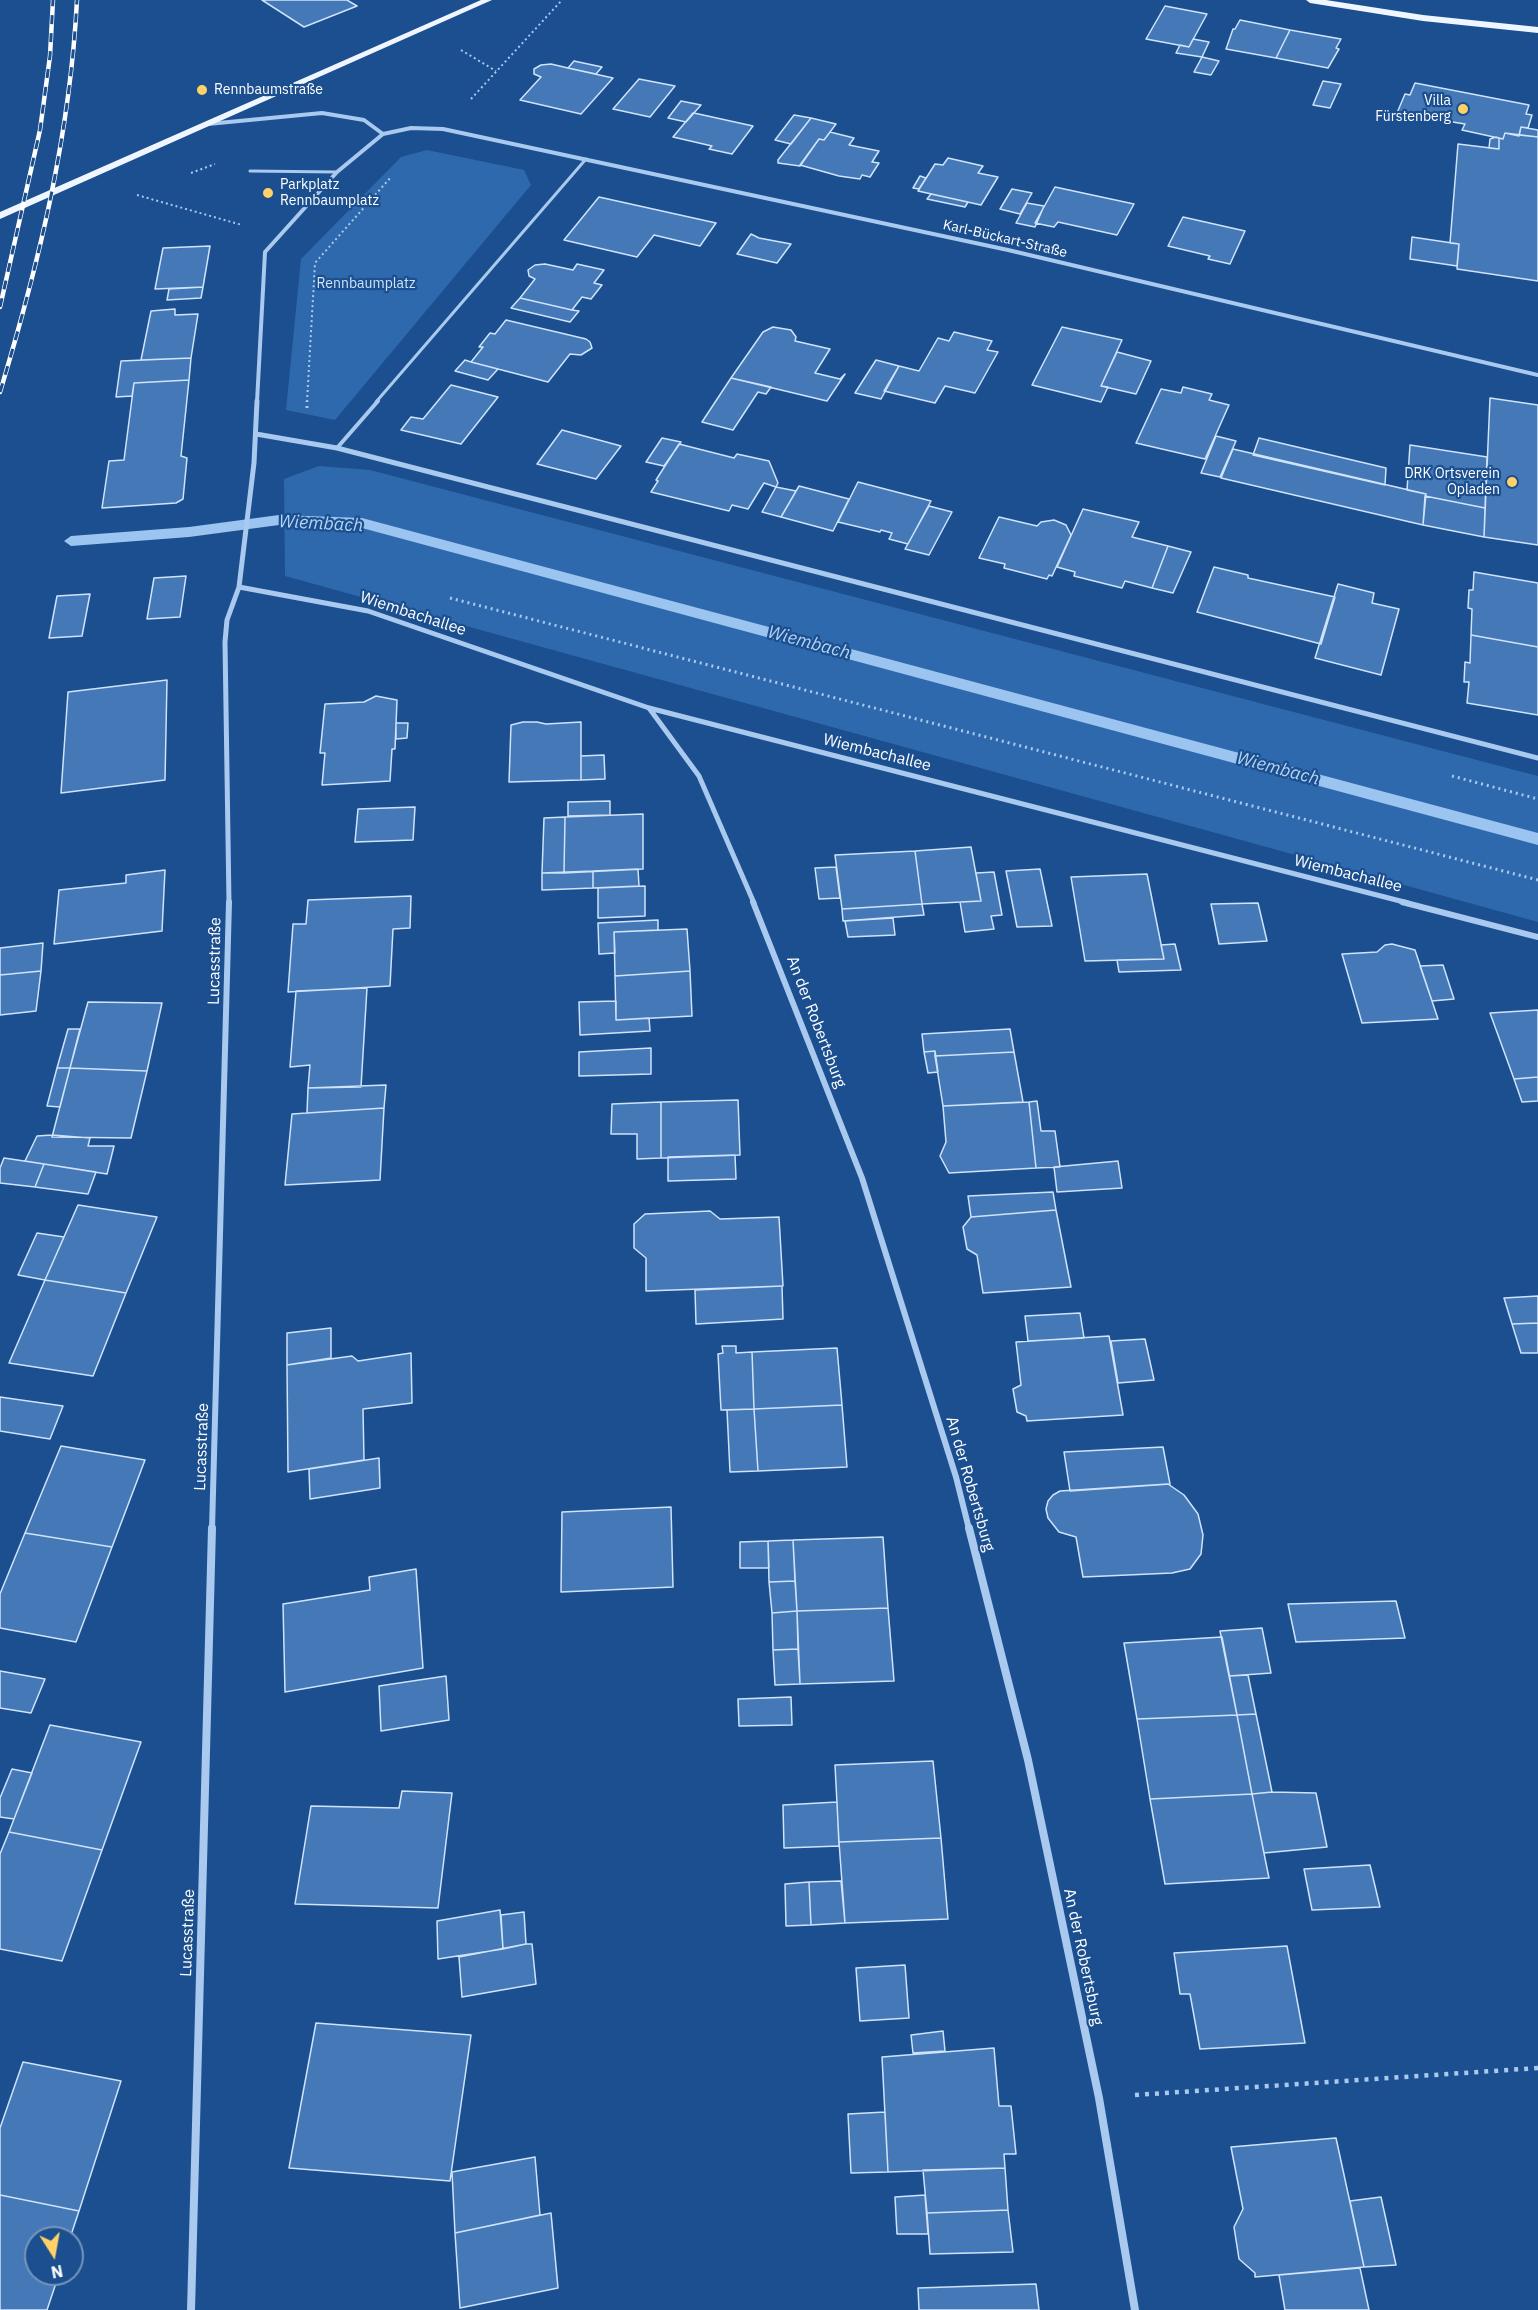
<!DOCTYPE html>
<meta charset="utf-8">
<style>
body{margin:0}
#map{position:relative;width:1538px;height:2310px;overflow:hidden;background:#1b4f8f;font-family:"IBM Plex Sans",sans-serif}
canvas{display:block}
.north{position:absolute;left:24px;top:2226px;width:60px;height:60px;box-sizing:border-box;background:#1b4f8f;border:2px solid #7695bc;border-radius:50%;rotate:169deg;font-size:16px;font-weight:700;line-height:24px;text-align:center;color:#fff}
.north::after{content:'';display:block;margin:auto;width:21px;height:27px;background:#ffd166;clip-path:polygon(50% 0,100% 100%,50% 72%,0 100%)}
</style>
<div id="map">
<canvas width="1538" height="2310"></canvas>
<div class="north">N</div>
</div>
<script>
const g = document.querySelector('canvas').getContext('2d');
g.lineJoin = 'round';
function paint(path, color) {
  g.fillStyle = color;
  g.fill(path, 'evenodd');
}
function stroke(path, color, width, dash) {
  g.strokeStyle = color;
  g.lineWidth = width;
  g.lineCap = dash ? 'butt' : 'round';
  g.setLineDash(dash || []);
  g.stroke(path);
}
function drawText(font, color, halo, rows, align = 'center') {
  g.font = font + ' "IBM Plex Sans",sans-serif';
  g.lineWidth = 4.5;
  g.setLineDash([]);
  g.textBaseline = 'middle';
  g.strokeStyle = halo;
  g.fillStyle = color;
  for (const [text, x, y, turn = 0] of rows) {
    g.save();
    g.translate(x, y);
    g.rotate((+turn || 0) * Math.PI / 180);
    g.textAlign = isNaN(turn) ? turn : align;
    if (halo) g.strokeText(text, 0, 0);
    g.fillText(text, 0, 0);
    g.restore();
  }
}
const green = new Path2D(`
 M427,150L524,170L531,185L335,420L286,410L301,259L401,157Z
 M319,466L370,470L1538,776V922L285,576L284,479Z`);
const stream = new Path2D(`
 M279,515L362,518L1538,833V845L362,528L279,525L189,537L71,546L64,541L71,536L189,527Z`);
const building = new Path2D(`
 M262,0H347L357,6L304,27Z
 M1165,6L1207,14L1189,47L1146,39Z
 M1240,20L1290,30L1276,58L1226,49L1233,29H1235Z
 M1290,30L1341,39L1336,48L1339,49L1328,68L1276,58Z
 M1193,39L1209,42L1202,57L1176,53L1180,45L1189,47Z
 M1202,57L1219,61L1211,75L1194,72Z
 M574,61L602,67L596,74L568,68Z
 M551,64L568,68L613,78L581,114L520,100L541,77L534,74V69L541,65Z
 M639,79L675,86L650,117L613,109Z
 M1323,81L1341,84L1330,108L1313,105Z
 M1415,83L1529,105L1526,114L1532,115L1528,128L1521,127L1519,136L1505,133L1503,139L1462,130L1465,124L1397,113L1405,94L1410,95Z
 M681,101L701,105L686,122L668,118Z
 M693,113H694L753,126L732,154L709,149L712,146L673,137Z
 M794,115L811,118L791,144L775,140Z
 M811,118L836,124L824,140L819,139L800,166L778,163V160Z
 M1521,127L1538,130V137L1519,135Z
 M830,132L854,138L849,145L879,151L872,162L879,163L870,177L862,175L860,179L839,176L800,165L819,139L824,140Z
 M1505,133L1538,137V281L1457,269L1459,244L1450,243L1458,144L1499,149V138L1503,139Z
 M1496,137L1499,138V149L1489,148L1490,139Z
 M948,158L983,166L978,173L998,177L981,205L918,191L935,164L943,165Z
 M920,176L926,178L919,189L913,188Z
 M1055,187L1134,204L1117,235L1058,222L1054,227L1035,223Z
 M1012,189L1032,193L1020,214L1000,209Z
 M931,194L968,202L965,207L927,199Z
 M599,197L716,223L700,246L654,235L637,257L564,240Z
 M1027,203L1044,206L1035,227L1016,223Z
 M1183,217L1245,231L1230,264L1208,259L1210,256L1168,246Z
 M751,234L759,238L791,244L777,263L737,254Z
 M1412,237L1459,244L1457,266L1410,259Z
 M210,246L203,287L155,289L163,248Z
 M545,264L573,270L577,264L604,270L594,283L602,285L591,299L582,297L572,310L520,298L535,279L529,276L528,270L535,265Z
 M203,287L201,298L167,300L169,289Z
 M520,298L572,310L579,311L570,322L511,308Z
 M175,309V315L198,314L191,358L141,360L151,311Z
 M506,320L586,339L590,342L592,348L581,355L570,354L548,382L471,362L483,347H479L490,333L495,334Z
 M773,327L791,330L796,337L795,341L830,349L815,373L840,379L845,374L827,401L731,378L763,332Z
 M1062,327L1122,340L1101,386L1108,387L1101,402L1032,385Z
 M954,332L992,341L987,350L998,352L975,393L945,386L935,403L884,391L899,366L919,371L938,338L949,341Z
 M1117,352L1151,361L1136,394L1101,386Z
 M191,358L189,380L134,383L132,396L116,397L121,361Z
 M465,360L471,362L498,369L488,380L455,371Z
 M876,360L899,366L881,399L855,393Z
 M731,378L771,387L766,394L758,392L733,430L702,422Z
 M189,380L181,456L187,458L183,499L176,503L102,508L109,461L124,460L134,383Z
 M451,385L498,397L461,444L401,430L411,417L423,419Z
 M1183,387L1212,394L1209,400L1229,405L1205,459L1136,443L1161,389L1181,393Z
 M1490,398L1538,405V545L1484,537Z
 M562,430L621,446L596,479L537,464Z
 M1216,436L1236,441L1220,477L1201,473Z
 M662,438L681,442L664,466L646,462Z
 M1259,438L1386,468L1385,485L1253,455Z
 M679,444L734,458L737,454L769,461L778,483L776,487L764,483L748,509L732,505L729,511L651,492L658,481L656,480Z
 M1410,445L1487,457L1485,508L1425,496L1426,494L1407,490Z
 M1233,449L1426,494L1423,525L1221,478Z
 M858,482L931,501L908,544L889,539L892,533L881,530L880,532L838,522Z
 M799,486L849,499L833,531L781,517Z
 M776,487L796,491L781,517L762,512Z
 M1425,496L1485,508L1484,537L1423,525Z
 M929,506L952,512L929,555L905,549Z
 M1083,509L1139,522L1132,537L1168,546L1152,588L1125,581L1122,588L1074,576L1075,572L1057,567Z
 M999,517L1037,526L1041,522L1054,520L1066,525L1071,535L1052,576L1049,575L1047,579L1004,568L1005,564L979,558Z
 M1168,546L1191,552L1173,593L1152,588Z
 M1214,567L1248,575V578L1335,597L1321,644L1197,612Z
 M1474,572L1538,583V647L1471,635L1472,609L1468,608L1469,590H1473Z
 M186,576L180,617L147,619L154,578Z
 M1338,584L1374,593L1372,603L1399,609L1381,675L1315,658Z
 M90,594L82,636L49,638L57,596Z
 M1471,635L1538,647V715L1467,703L1469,682H1464L1465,662L1470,663Z
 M167,680L165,780L61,793L68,692Z
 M376,696L397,700L395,749H392L390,781L322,785L325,753H320L325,704L364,702Z
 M523,722H537L546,724L581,722V780L509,782L511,725Z
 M396,723H408L407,738L396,739Z
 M604,755L605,779L581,780V756Z
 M610,801V815L568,816V802Z
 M415,807L413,840L355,842L358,809Z
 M643,814V869L564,873L565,817Z
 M565,817L564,873H542L544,818Z
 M971,847L981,901L922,904L915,851Z
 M915,851L922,904L842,909L835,855Z
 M836,867L840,898L819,899L815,868Z
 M638,869L639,886L593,888V871Z
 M1040,869L1052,926L1017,927L1006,871Z
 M165,870L162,931L54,944L59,890L126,883V875Z
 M593,871V888L542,890V873Z
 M994,872L1002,915L991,916L994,929L965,932L960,902L981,901L976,873Z
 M1147,874L1164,959L1085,961L1071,877Z
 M645,886V916L598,918V888Z
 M411,896L410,928L393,929L390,986L288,992L293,924H306L308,900Z
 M1258,903L1267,941L1219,944L1211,904Z
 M922,904L924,915L843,921L842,909Z
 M893,918L895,935L848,937L845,921Z
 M658,920V930L614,932L615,953L599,954L598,923Z
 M687,929L690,971L615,976L614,932Z
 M43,943L41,971L0,975V948Z
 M1175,944L1181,970L1119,972L1117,960L1164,959L1161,945Z
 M1392,944L1415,950L1438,1019L1362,1023L1342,954L1377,952L1385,945Z
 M1443,965L1454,999L1432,1001L1420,966Z
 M41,971L36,1011L0,1015V975Z
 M690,971L692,1016L616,1020L615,976Z
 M367,988L361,1087L308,1088L310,1065L290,1067L296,991Z
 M616,1001V1020L649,1018L650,1031L580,1035L579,1002Z
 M88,1002L162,1003L147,1071L70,1068Z
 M1538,1010V1077L1514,1079L1490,1013Z
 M68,1029H80L70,1068H57Z
 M1010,1029L1014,1052L935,1056V1051L924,1052L922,1034Z
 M651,1048V1074L579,1076V1052Z
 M935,1051L938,1072L928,1073L924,1052Z
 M1014,1052L1023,1102L943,1106L935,1056Z
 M57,1068H70L60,1107L47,1106Z
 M70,1068L147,1071L131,1138L52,1137Z
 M1538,1077V1101L1522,1102L1514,1079Z
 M386,1085L384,1108L307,1113L308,1088Z
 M738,1100L740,1155L661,1158V1102Z
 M1037,1101L1041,1131H1055L1060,1167L1036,1168L1029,1102Z
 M661,1102V1158L637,1159V1134H611L612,1104Z
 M1029,1102L1036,1168L949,1173L940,1156L946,1142L943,1106Z
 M384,1108L380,1180L285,1185L292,1114Z
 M52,1135L90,1138L88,1146H114L107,1174L25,1161L37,1136Z
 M735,1155L736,1179L668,1181V1157Z
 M4,1158L44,1164L35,1187L0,1183V1168Z
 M1118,1161L1122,1188L1057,1192L1054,1167Z
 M44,1164L96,1172L88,1194L35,1187Z
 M1053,1192L1056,1210L971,1217L968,1196Z
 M78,1205L157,1217L126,1293L45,1280Z
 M1056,1210L1071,1287L983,1293L977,1255L967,1249L963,1227L971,1217Z
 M710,1211L720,1219L779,1217L783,1286L646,1291V1258L634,1248V1224L645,1214Z
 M37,1233L64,1237L45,1280L18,1275Z
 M45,1280L126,1293L93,1376L9,1363Z
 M782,1286L783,1319L696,1324L695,1290Z
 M1538,1296V1323L1512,1324L1504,1298Z
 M1080,1313L1084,1338L1028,1341L1025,1316Z
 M1538,1323V1353H1521L1512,1324Z
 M331,1328V1358L287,1365V1333Z
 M1109,1336L1123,1415L1027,1421L1026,1416L1017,1412L1013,1389L1021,1385L1016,1342Z
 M1145,1339L1154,1380L1118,1383L1111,1341Z
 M722,1346H736V1353L752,1352L754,1409L721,1410L718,1354L723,1353Z
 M837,1348L842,1405L754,1409L752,1352Z
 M411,1353L412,1403L363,1409L364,1460L288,1472L287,1365L352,1356L358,1361Z
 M0,1397L63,1406L50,1439L0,1431Z
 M842,1405L847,1467L758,1471L754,1409Z
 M754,1409L758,1471L730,1472L727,1410Z
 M61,1446L145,1460L112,1547L25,1533Z
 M1163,1447L1170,1484L1070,1491L1064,1452Z
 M379,1458L380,1488L310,1499L309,1469Z
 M1168,1484L1184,1495L1198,1514L1203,1535L1201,1554L1190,1569L1172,1573L1083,1577L1076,1537L1059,1532L1048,1518L1046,1509L1048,1501L1053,1495L1060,1491Z
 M671,1507L673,1587L561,1592L562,1512Z
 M25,1533L112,1547L76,1642L0,1628V1594Z
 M883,1537L888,1608L797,1611L793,1540Z
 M793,1540L795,1581L769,1582L768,1541Z
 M768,1541L769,1568H740V1542Z
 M416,1569L423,1668L285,1692L283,1604L370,1590L369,1577Z
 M795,1581L797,1611L772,1613L769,1582Z
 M1396,1601L1405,1638L1296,1642L1288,1604Z
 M888,1608L894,1681L800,1684L797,1611Z
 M797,1611L798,1649L773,1650L772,1613Z
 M1262,1628L1271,1673L1229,1676L1220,1631Z
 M1222,1637L1237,1715L1137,1719L1124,1643Z
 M798,1649L800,1684L775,1685L773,1650Z
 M0,1671L45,1679L31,1713L0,1708Z
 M1248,1675L1256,1714L1237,1715L1229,1676Z
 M446,1676L449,1720L381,1731L379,1686Z
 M791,1697L792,1725L739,1726L738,1699Z
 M1256,1714L1272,1792L1252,1794L1237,1715Z
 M1237,1715L1252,1794L1150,1799L1137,1719Z
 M50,1725L141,1742L102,1850L9,1832Z
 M933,1761L941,1838L839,1842L835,1765Z
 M12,1769L32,1773L14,1819L0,1817V1798Z
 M402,1791L452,1793L438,1908L295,1904L311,1806L399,1808Z
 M1272,1792L1316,1793L1327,1847L1264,1853L1252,1794Z
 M1252,1794L1269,1878L1165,1884L1150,1799Z
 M837,1802L839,1846L784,1848L783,1805Z
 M9,1832L102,1850L62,1961L0,1949V1854Z
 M941,1838L948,1919L845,1923L839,1842Z
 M1370,1865L1380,1907L1312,1910L1304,1869Z
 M841,1881L845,1923L811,1925L809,1882Z
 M809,1882L811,1925L786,1926L785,1884Z
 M500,1910L503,1949L438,1959L437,1921Z
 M524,1912L526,1944L503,1949L501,1915Z
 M526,1944H532L536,1984L462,1997L459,1957Z
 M1287,1946L1305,2043L1200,2049L1190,1994H1180L1174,1953Z
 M905,1965L909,2018L860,2021L856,1968Z
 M316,2023L471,2035L450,2181L289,2168Z
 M943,2031L945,2051L913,2053L911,2035Z
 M994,2048L999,2106H1011L1016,2154H1004L1005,2168L888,2172L882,2057Z
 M23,2062L121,2081L79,2211L0,2195V2128Z
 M885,2112L888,2172L851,2173L848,2114Z
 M1336,2138L1364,2267L1255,2277V2273L1239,2259L1234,2227L1243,2209L1231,2147Z
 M535,2157L540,2215L455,2233L452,2172Z
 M1005,2168L1008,2210L927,2213L923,2170Z
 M0,2195L79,2211L70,2238H36V2274H59L47,2310H0Z
 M925,2195L928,2234H897L895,2197Z
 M1381,2197L1396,2265L1364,2267L1350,2201Z
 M1008,2210L1013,2252L930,2254L927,2213Z
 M551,2213L558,2288L460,2308L455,2233Z
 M1360,2268L1369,2310H1285L1279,2275Z
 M1036,2284L1039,2310H919L918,2288Z`);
const pathFar2 = new Path2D(`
 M461,50L496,71
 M471,99L562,0
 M191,173L215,164
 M137,195L242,225
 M307,402L315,263L391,177`);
const pathFar1 = new Path2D(`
 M307,408V401
 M450,598L1538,880
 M1452,776L1538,799`);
const path = new Path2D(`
 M1135,2095L1538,2068`);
const serviceFar1 = new Path2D(`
 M250,171L337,172
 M376,402L586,159`);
const service = new Path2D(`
 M337,448L378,401`);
const minorFar3 = new Path2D(`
 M208,124L322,113L364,120L383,134
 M257,402L265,252L337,172L383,134L411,128L443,129L1008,250L1538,375`);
const minorFar2 = new Path2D(`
 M256,434L337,448L1538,758
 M239,587L368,611L649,708L1408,903
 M649,708L699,776L754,903
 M229,903L225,642L227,620L239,587L254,463L257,401`);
const minorFar1 = new Path2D(`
 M753,902L862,1178L956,1477L969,1529
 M1402,902L1538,937
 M212,1529L229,902`);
const minor = new Path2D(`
 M969,1528L1028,1760L1099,2098L1135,2310
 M191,2310L212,1528`);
const primary = new Path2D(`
 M481,0H492L0,219V212Z
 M1306,0H1326L1423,15L1538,27V33L1423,21L1310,3Z`);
const rail = new Path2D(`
 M0,307L40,130L50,56L53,0
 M0,392C39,263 70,135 77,0`);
const markers = [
 [202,90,6,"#ffd166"],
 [1463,109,6,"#ffd166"],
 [268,193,6,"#ffd166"],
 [1512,482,6,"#ffd166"]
];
const farPoinames = [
 ["Rennbaumstraße",214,90],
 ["Villa",1451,101,"right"],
 ["Fürstenberg",1451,117,"right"],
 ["Parkplatz",280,185],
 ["Rennbaumplatz",280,201],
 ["DRK Ortsverein",1500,474,"right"],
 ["Opladen",1500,490,"right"]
];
const farStreetnames = [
 ["Karl-Bückart-Straße",1005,239,13]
];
const farParknames = [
 ["Rennbaumplatz",366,284]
];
const streetNames = [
 ["Wiembachallee",413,614,18],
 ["Wiembachallee",877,753,14],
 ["Wiembachallee",1348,874,14],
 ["Lucasstraße",215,961,-89],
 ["An der Robertsburg",816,1022,69],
 ["Lucasstraße",202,1447,-88],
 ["An der Robertsburg",970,1484,74],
 ["Lucasstraße",188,1933,-88],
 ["An der Robertsburg",1083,1957,78]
];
const waterNames = [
 ["Wiembach",321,524,3],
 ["Wiembach",809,643,15],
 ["Wiembach",1278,769,15]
];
paint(green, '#2e69ad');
paint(stream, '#9cc4f0');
paint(building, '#4478b7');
stroke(building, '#cfe3fa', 1.5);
stroke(pathFar2, '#a9c9ee', 2, [2, 3]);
stroke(pathFar1, '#a9c9ee', 3, [2, 4]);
stroke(path, '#a9c9ee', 4.5, [4, 6]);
stroke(serviceFar1, '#a9c9ee', 3);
stroke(service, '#a9c9ee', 4);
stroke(minorFar3, '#a9c9ee', 4);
stroke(minorFar2, '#a9c9ee', 5);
stroke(minorFar1, '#a9c9ee', 6);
stroke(minor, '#a9c9ee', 8);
paint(primary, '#f0f6ff');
stroke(rail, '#fff', 4.5);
stroke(rail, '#1b4f8f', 3, [9]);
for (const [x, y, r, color] of markers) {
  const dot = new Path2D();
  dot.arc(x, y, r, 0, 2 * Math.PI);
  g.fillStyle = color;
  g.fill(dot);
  stroke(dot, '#1b4f8f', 2);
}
drawText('14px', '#fff', '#1b4f8f', farPoinames, 'left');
drawText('14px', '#fff', '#1b4f8f', farStreetnames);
drawText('14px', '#cfe3fa', '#1b4f8f', farParknames);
drawText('16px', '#fff', '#1b4f8f', streetNames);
drawText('italic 18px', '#b5d3f5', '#1b4f8f', waterNames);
</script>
